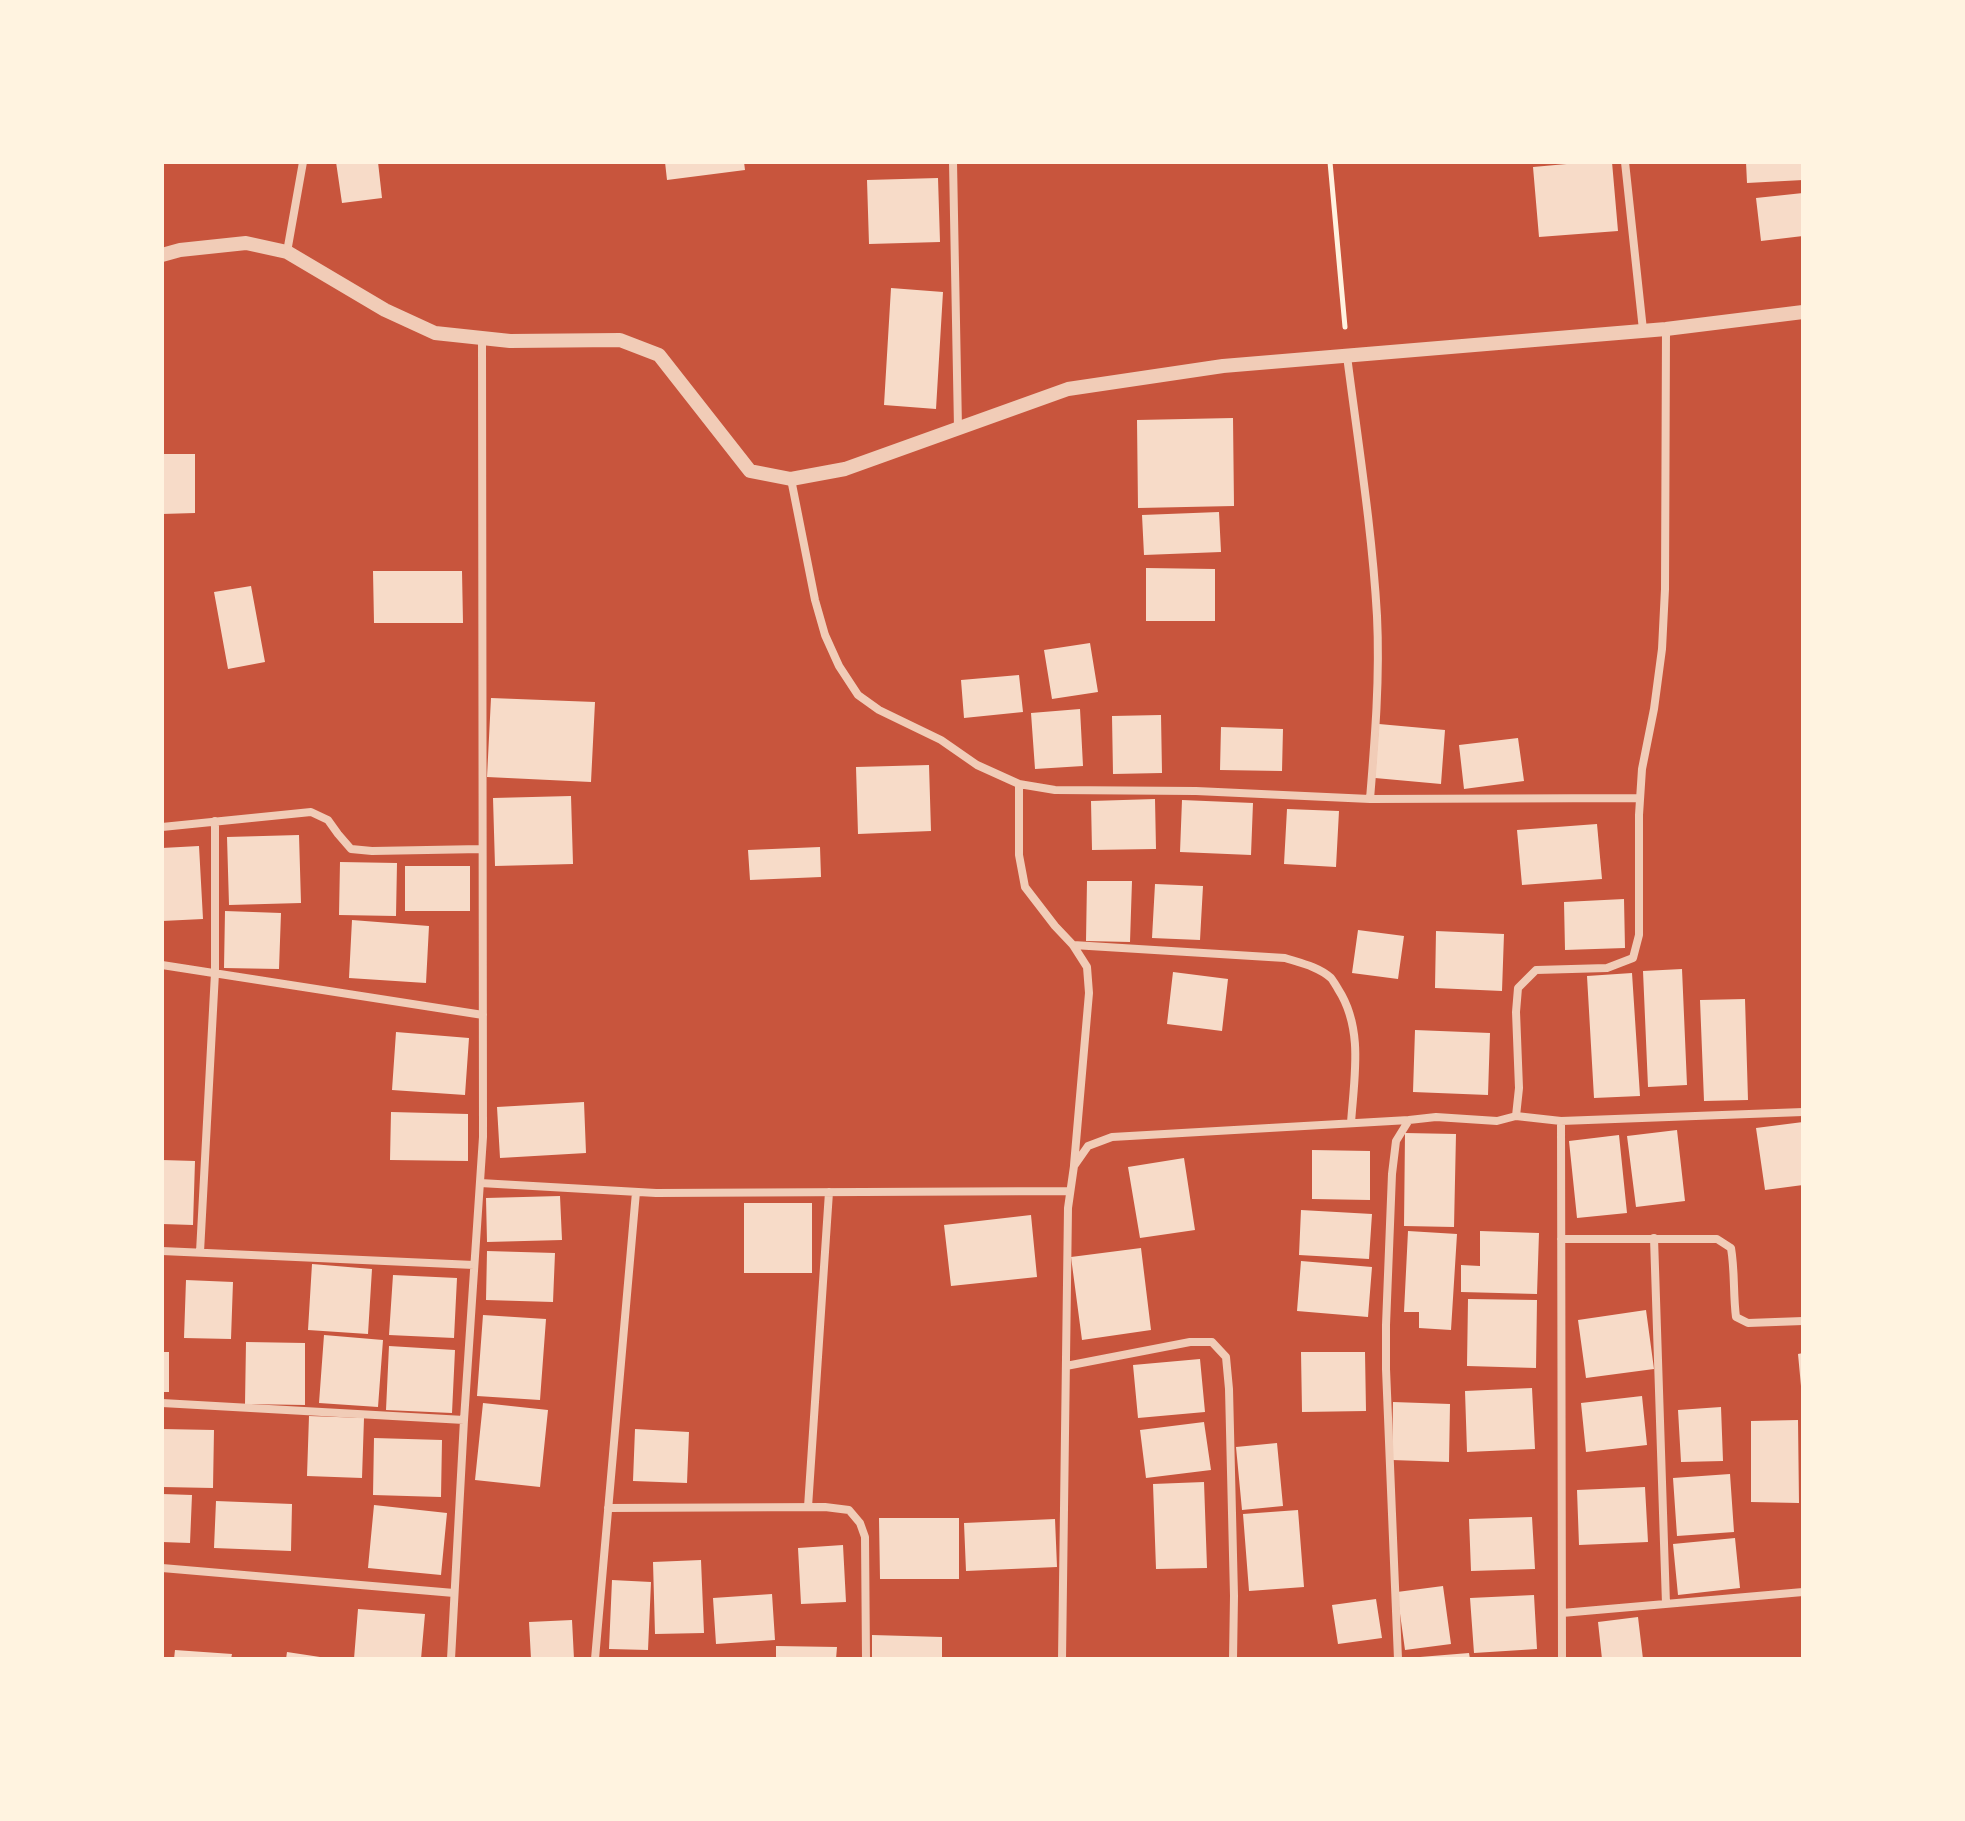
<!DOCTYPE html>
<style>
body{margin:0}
#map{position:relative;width:1965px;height:1821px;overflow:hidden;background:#c8553d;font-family:"Exo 2",sans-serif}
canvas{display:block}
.frame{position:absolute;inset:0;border:164px solid #fff3e0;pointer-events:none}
</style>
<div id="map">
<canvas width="1965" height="1821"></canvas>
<div class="frame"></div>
</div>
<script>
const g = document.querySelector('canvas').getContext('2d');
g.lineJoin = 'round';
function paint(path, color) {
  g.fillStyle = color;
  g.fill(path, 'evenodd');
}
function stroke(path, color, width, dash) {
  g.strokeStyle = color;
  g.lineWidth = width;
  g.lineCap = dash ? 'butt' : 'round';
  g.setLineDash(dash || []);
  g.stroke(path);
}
const building = new Path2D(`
 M336,162H378L382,198L342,203Z
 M665,162H744L745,170L667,180Z
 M1589,162H1612L1618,231L1539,237L1533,167Z
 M1746,162H1803V180L1747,183Z
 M938,178L940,242L869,244L867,180Z
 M1803,193V236L1761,241L1756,198Z
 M891,288L943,292L936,409L884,405Z
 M1233,418L1234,506L1138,508L1137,420Z
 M162,454H195V513L162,514Z
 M1219,512L1221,552L1144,555L1142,515Z
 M1146,568L1215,569V621H1146Z
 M373,571H462L463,623H374Z
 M251,586L265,662L228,669L214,592Z
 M1090,643L1098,692L1052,699L1044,650Z
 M1019,675L1023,712L964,718L961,680Z
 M491,698L595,702L591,782L487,777Z
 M1080,709L1083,766L1035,769L1031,713Z
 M1161,715L1162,773L1113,774L1112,716Z
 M1379,724L1445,730L1441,784L1375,778Z
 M1221,727L1283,729L1282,771L1220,770Z
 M1518,738L1524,781L1464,789L1459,745Z
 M929,765L931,831L858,834L856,767Z
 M571,796L573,864L495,866L493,798Z
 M1155,799L1156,849L1092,850L1091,801Z
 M1182,800L1253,803L1251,855L1180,852Z
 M1287,809L1339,811L1336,867L1284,864Z
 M1597,824L1602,879L1522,885L1517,830Z
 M299,835L301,903L229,905L227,837Z
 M199,846L203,919L162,921V848Z
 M820,847L821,877L750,880L748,850Z
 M340,862L397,863L396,916L339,915Z
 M405,866H470V911H405Z
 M1087,881H1132L1130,942L1086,941Z
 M1155,884L1203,886L1200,940L1152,938Z
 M1624,899L1625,948L1565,950L1564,902Z
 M225,911L281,913L279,969L224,968Z
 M352,920L429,926L426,983L349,978Z
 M1358,930L1404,936L1398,979L1352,973Z
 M1436,931L1504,934L1502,991L1435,988Z
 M1682,969L1687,1085L1648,1087L1643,971Z
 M1173,972L1228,979L1222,1031L1167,1024Z
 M1632,973L1640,1096L1594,1098L1587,976Z
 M1745,999L1748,1100L1704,1101L1700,1000Z
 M1415,1030L1490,1033L1488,1095L1413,1092Z
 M396,1032L469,1038L465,1095L392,1090Z
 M584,1102L586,1153L500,1158L497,1107Z
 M391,1112L468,1114V1161L390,1160Z
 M1803,1122V1185L1765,1190L1756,1128Z
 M1677,1130L1685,1201L1636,1207L1627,1136Z
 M1405,1133L1456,1134L1454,1227L1404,1226Z
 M1619,1135L1627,1213L1577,1218L1569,1141Z
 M1312,1150L1370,1151V1200L1312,1199Z
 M1184,1158L1195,1230L1140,1238L1128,1167Z
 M162,1160L195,1161L193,1225L162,1224Z
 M560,1196L562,1240L487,1242L486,1198Z
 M744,1203H812V1273H744Z
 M1301,1210L1372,1214L1369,1259L1299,1255Z
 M1031,1215L1037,1277L951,1286L944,1225Z
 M1408,1231L1457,1234L1451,1330L1419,1328V1312H1404Z
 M1480,1231L1539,1233L1537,1294L1461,1292V1265L1480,1266Z
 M1141,1248L1151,1330L1082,1340L1071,1257Z
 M487,1251L555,1253L553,1302L486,1300Z
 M1301,1261L1372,1267L1368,1317L1297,1311Z
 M312,1264L372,1269L368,1334L308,1330Z
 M393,1275L457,1278L454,1338L389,1335Z
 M186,1280L233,1282L231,1339L184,1338Z
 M1468,1299L1537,1300L1536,1368L1467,1366Z
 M1646,1310L1654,1369L1586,1378L1578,1320Z
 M483,1315L546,1319L540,1400L477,1396Z
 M324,1335L383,1340L378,1407L319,1403Z
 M246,1342L305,1343V1405L245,1404Z
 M389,1346L455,1350L452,1413L386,1410Z
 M162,1352H169V1392H162Z
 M1301,1352H1365L1366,1411L1302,1412Z
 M1803,1353V1386H1801L1798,1354Z
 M1200,1359L1205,1412L1138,1418L1133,1365Z
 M1532,1388L1535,1449L1467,1452L1465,1391Z
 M1642,1396L1647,1445L1586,1452L1581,1403Z
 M1393,1402L1450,1404L1449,1462L1392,1460Z
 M483,1403L548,1410L540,1487L475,1480Z
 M1721,1407L1723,1461L1681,1462L1678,1410Z
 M309,1416L364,1418L362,1478L307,1476Z
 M1798,1420L1799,1503L1751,1502V1421Z
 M1204,1422L1211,1470L1146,1478L1140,1430Z
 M162,1429L214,1430L213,1488L162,1487Z
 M635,1429L689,1432L687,1483L633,1481Z
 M374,1438L442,1440L441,1497L373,1495Z
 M1277,1443L1283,1506L1242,1510L1236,1447Z
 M1730,1474L1734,1532L1677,1536L1673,1478Z
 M1204,1482L1207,1568L1156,1569L1153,1484Z
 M1645,1487L1648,1542L1579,1545L1577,1490Z
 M162,1494L192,1495L190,1543L162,1542Z
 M216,1501L292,1504L291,1551L214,1548Z
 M374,1505L447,1513L441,1575L368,1568Z
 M1298,1510L1304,1587L1249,1591L1243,1514Z
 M1532,1517L1535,1569L1471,1571L1469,1519Z
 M879,1518H959V1579H880Z
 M1055,1519L1057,1567L966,1571L964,1523Z
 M1735,1538L1740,1588L1678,1595L1673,1544Z
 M843,1545L846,1602L801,1604L798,1548Z
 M701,1560L704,1633L655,1634L653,1562Z
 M612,1580L651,1582L648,1650L609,1649Z
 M1443,1586L1451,1644L1405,1650L1397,1592Z
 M772,1594L775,1640L716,1644L713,1598Z
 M1534,1595L1537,1649L1474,1653L1470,1598Z
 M1376,1599L1382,1638L1338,1644L1332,1605Z
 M358,1609L425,1614L421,1659H354Z
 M1638,1617L1643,1659H1602L1598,1622Z
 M572,1620L574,1659H531L529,1622Z
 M872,1635L942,1637V1659H872Z
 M776,1646L837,1647L836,1659H776Z
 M175,1650L232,1654L231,1659H174Z
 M287,1652L320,1657V1659H286Z
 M1469,1653L1470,1659H1420V1657Z`);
const path = new Path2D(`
 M1330,162L1345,327`);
const minor = new Path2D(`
 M953,162L958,428
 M1625,162L1643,330
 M287,252L303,162
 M1347,356C1358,442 1372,529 1377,616C1380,677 1375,738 1370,799
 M791,479L815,600L825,635L839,666L858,695L879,710L941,740L977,765L1019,784L1055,790L1196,791L1370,799L1640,798
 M1019,784V855L1025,887L1055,926L1073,945L1087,967L1089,993L1074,1165
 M162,827L311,812L328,820L338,834L351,849L372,851L482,849
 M1073,945L1285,958C1301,963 1319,967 1331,978C1332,979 1337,987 1338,989C1364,1029 1354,1078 1351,1123
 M162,965L483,1015
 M1516,1116L1561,1121L1803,1112
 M1561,1121L1562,1659
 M480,1183L656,1193L1070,1191
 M1654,1238L1666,1604
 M1561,1239H1717L1731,1248C1735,1271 1733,1294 1736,1317L1748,1323L1803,1321
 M162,1251L474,1265
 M200,1252L215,973V821
 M1066,1366L1190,1342H1212L1226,1357L1229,1389L1234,1596L1233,1659
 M162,1403L464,1420
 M808,1507L829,1192
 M608,1508L825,1507L849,1510L860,1523L865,1537L866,1659
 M162,1568L454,1593
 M1562,1613L1803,1592
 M451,1659L464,1420L483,1137L482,340
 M595,1659L636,1192
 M1062,1659L1068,1208L1074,1166L1088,1146L1112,1137L1409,1120
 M1398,1659L1386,1369V1325L1392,1174L1396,1141L1409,1120L1436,1117L1497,1121L1516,1116L1519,1088L1516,1012L1518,988L1536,970L1607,968L1633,958L1639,935V815L1642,769L1654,709L1662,649L1665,589L1666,329`);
const tertiary = new Path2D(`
 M162,255L180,250L246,243L287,252L385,310L435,333L510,341L620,340L659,355L750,471L791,479L845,469L1068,389L1223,366L1666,329L1803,312`);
paint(building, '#f7dbc8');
stroke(path, '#fff3e0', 5);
stroke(minor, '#f1ccb7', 8);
stroke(tertiary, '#f1ccb7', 14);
</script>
